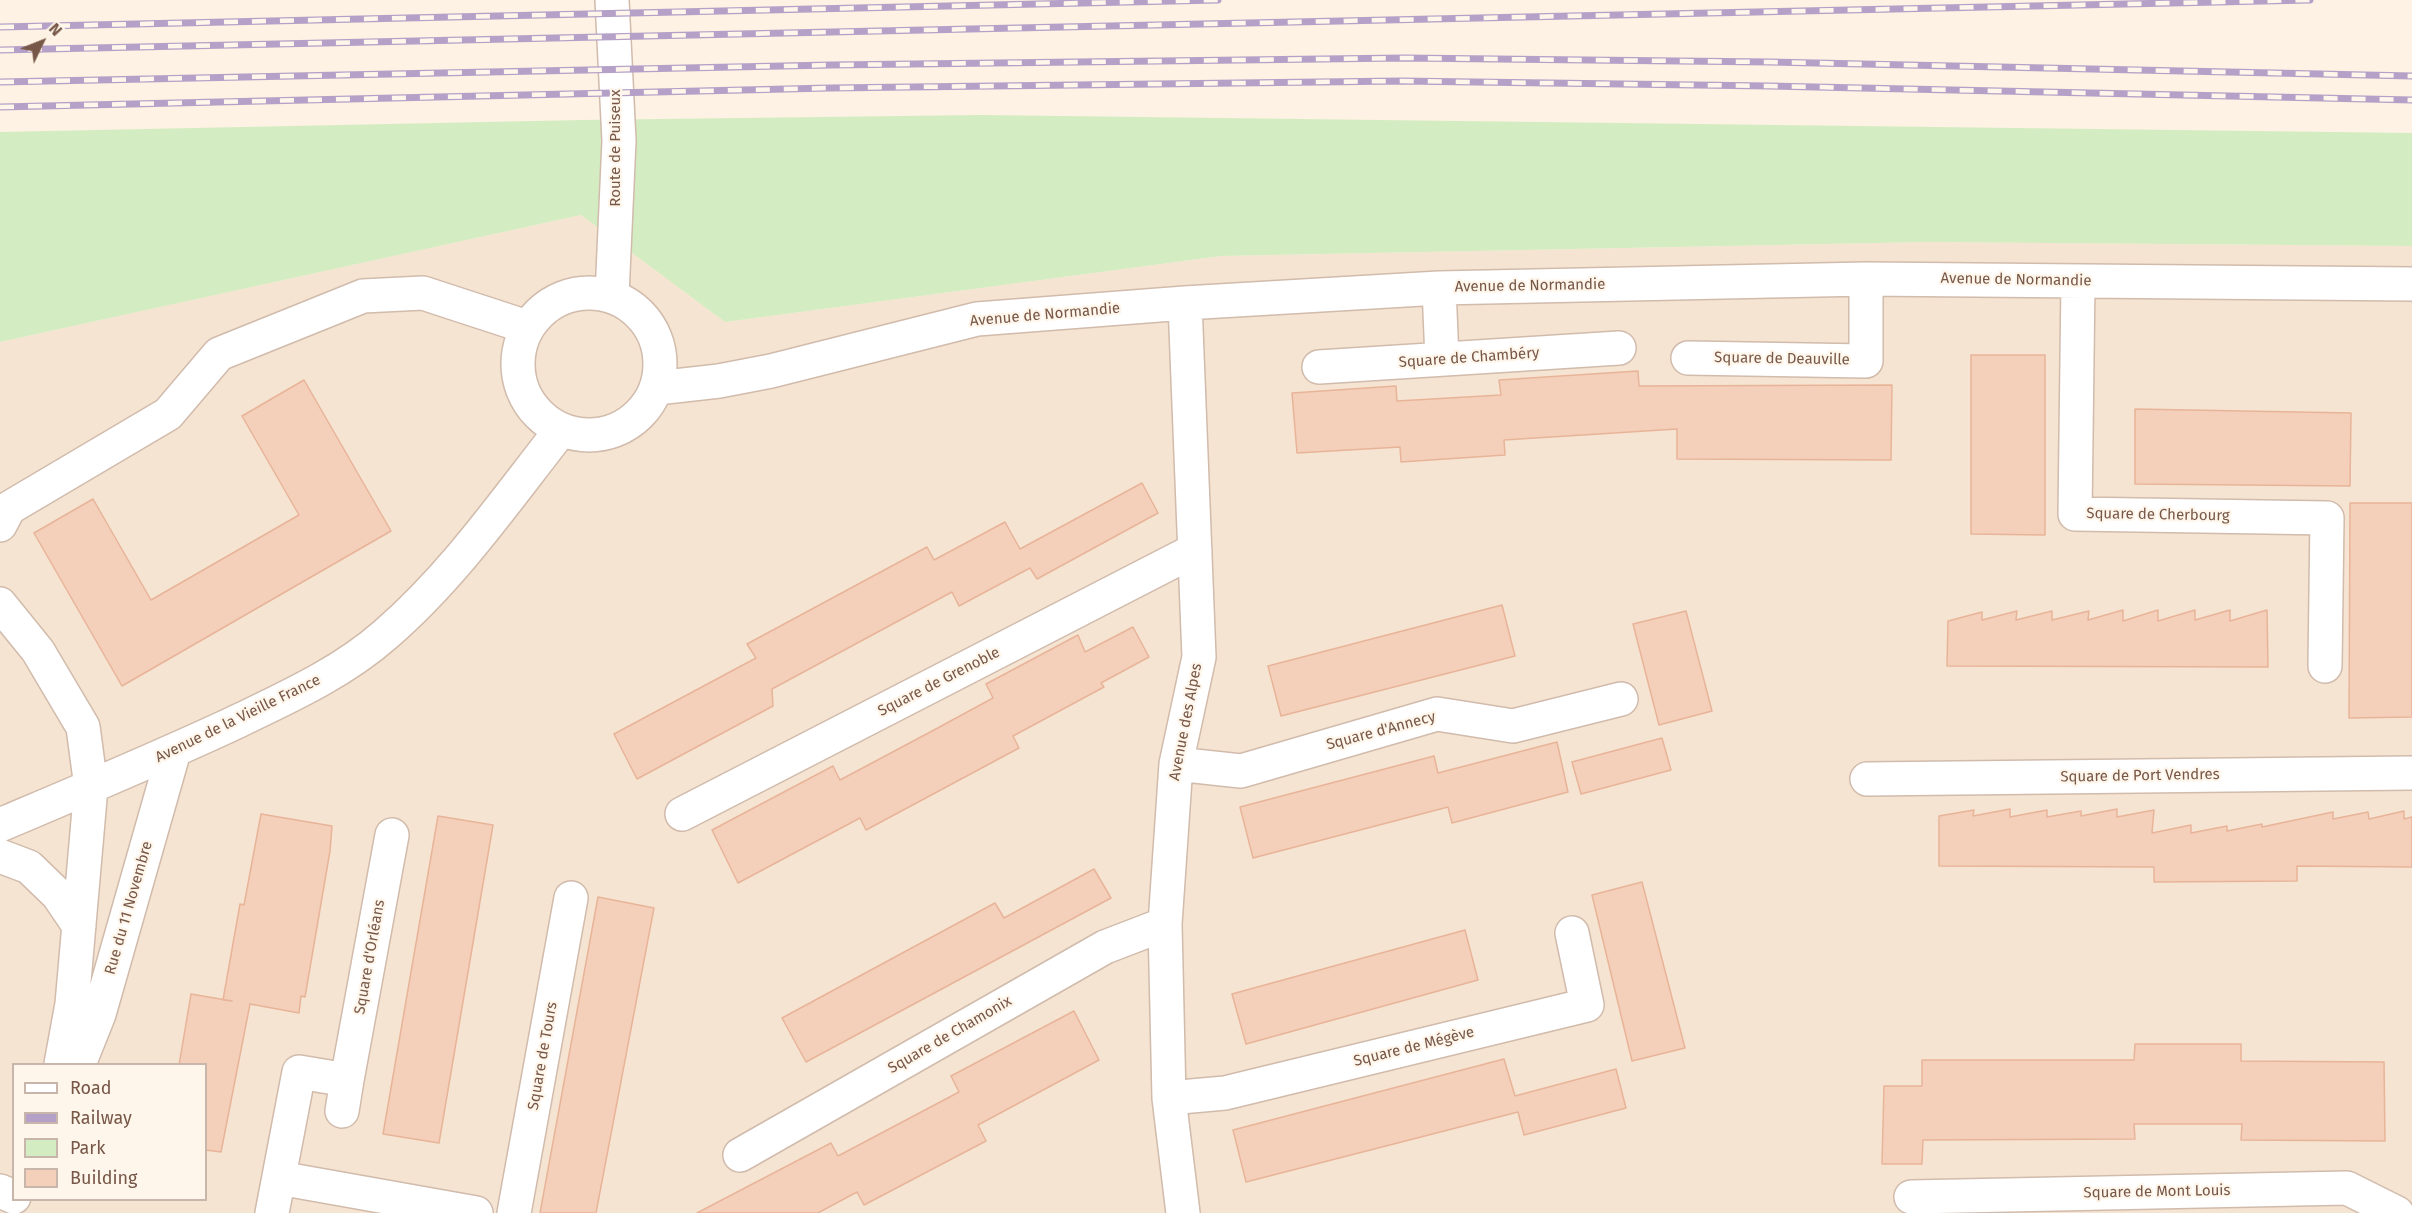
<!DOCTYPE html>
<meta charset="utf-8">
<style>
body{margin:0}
#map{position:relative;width:2412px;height:1213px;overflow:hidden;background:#fdf2e3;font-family:"Fira Sans",sans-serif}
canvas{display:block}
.legend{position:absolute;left:12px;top:1063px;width:195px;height:138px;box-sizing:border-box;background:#fff6eb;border:2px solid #c9b6aa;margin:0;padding:8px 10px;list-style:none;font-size:18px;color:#775748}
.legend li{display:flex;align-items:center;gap:12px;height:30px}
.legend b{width:30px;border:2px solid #c9b6aa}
.north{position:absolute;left:12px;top:12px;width:60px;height:60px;-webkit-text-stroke:4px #fff6eb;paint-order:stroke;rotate:47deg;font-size:16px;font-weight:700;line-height:24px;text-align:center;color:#775748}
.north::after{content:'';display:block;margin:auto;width:21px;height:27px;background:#775748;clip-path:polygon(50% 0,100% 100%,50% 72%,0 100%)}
</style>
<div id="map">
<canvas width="2412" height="1213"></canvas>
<ul class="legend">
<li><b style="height:8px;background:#fff"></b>Road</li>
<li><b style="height:8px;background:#b5a1c8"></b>Railway</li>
<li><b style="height:16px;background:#d4ecc1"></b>Park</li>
<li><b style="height:16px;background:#f4cfba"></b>Building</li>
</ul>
<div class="north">N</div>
</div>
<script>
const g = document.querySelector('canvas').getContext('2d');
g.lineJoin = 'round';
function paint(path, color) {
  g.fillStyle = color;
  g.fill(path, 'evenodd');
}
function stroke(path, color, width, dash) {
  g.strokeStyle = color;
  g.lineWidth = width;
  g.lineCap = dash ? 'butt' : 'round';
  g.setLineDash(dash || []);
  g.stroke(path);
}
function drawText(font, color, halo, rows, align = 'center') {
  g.font = font + ' "Fira Sans",sans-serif';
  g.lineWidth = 4.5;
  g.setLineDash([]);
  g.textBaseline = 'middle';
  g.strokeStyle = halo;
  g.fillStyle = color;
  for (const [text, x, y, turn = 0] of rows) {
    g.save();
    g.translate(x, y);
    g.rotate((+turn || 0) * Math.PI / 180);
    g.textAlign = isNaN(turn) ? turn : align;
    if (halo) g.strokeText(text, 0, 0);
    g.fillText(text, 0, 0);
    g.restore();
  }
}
const residential = new Path2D(`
 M581,215L725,322L1221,256L1927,242L2412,246V1213H0V342ZM14,1064H206V1200H14Z`);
const green = new Path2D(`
 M982,115L2412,133V246L1927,242L1221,256L725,322L581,215L0,342V132L583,120Z`);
const building = new Path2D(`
 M1971,355H2045V535L1971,534Z
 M1638,371L1639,386L1892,385L1891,460L1677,459V429L1504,440L1505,455L1401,462L1400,447L1297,453L1292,393L1396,386L1397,401L1501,395L1499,380Z
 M304,380L391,531L122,686L34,533L93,499L151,600L299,515L242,416Z
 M2135,409L2351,413L2350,486L2135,484Z
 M1142,483L1158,513L1037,579L1030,568L959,606L952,592L772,689L773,706L637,779L614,734L756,658L747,644L927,547L934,560L1005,522L1020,549Z
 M2350,503H2412V717L2349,718Z
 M1502,605L1515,656L1281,716L1268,666Z
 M2123,610V621L2158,610V621L2195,610V620L2230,610V621L2267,610L2268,667L1947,666L1948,621L1982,612V620L2017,611L2016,620L2052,611V620L2089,611L2088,620Z
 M1686,611L1712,711L1659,725L1633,624Z
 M1133,627L1149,657L1101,683L1104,687L1013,736L1019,748L866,830L860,818L738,883L712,830L833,766L840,780L934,730L993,698L986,684L1078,635L1085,652Z
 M1662,738L1671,770L1581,794L1572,762Z
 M1557,742L1568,792L1452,823L1448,807L1253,858L1240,807L1434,756L1438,773Z
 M2010,809V817L2047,810V817L2081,811V816L2117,809V817L2154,810L2152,833L2191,825V833L2227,826V831L2262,824V827L2333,812V819L2368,812L2369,819L2404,811V819L2412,817V867L2297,866V881L2154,882V867L1939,866V816L1974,810L1973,816Z
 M261,814L332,826L330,851L305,997L301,996L299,1013L250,1004L221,1152L206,1150V1065H179L191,994L232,1001L223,1000L240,904L244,905Z
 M438,816L493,825L439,1143L383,1134Z
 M1094,869L1111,898L806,1062L782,1018L995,903L1004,918Z
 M1642,882L1685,1048L1632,1061L1592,895Z
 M598,897L654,908L596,1213H540Z
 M1465,930L1478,980L1246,1044L1232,994Z
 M1074,1011L1099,1060L978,1125L986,1141L864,1205L857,1192L818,1213H697L831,1143L838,1156L959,1092L951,1076Z
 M2135,1044H2241V1061L2384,1062L2385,1141L2241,1140L2242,1124H2134L2135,1139L1923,1140L1922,1164H1882L1884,1086H1922V1060H2134Z
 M1504,1059L1515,1096L1616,1069L1626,1108L1524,1135L1518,1112L1246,1182L1233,1130Z`);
const minor = new Path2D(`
 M2078,281L2075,514L2327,518L2325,666
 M1439,288L1442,359
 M518 364a71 71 0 1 1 142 0a71 71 0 1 1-142 0Z
 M612,295L619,141L612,0
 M1688,358L1866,361V279
 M1319,367L1619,348
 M657,388L719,381L771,371L977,319L1185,303L1439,288L1866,279L2412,284
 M0,525L9,508L168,414L219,354L363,296L423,293L527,327
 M0,604L38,651L83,727L91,787L72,1004L61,1064
 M1176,764L1241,771L1437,714L1513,726L1621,699
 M1867,779L2412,773
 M682,814L1195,550
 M0,825C78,792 157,759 234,723C286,698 342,673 386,634C454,575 506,500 561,430
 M0,856L29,867L58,895L79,926
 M79,1064L99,1014L174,751
 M1169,1098L1225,1093L1587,1005L1572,933
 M342,1111L347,1080
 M740,1155L1105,947L1165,924
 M279,1178L476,1213
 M0,1191L14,1197
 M1911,1197L2347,1188L2397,1213
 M272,1213L299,1072L347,1080L392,835
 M514,1213L571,898
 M1183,1213L1169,1098L1165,924L1176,764L1199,657L1185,303`);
const rail = new Path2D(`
 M0,27L1218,0
 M0,50L2310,0
 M0,82L831,65L1404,58L1770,62L2412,76
 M0,107L830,88L1401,81L1769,86L2412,100`);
const streetNames = [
 ["Route de Puiseux",616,148,-90],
 ["Avenue de Normandie",2016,280,1],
 ["Avenue de Normandie",1530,286,-1],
 ["Avenue de Normandie",1045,315,-5],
 ["Square de Chambéry",1469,358,-4],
 ["Square de Deauville",1782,359,1],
 ["Square de Cherbourg",2158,515,1],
 ["Square de Grenoble",939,682,-27],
 ["Avenue de la Vieille France",238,719,-26],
 ["Avenue des Alpes",1186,722,-79],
 ["Square d'Annecy",1381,731,-15],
 ["Square de Port Vendres",2140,776,-1],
 ["Rue du 11 Novembre",129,908,-74],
 ["Square d'Orléans",370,957,-80],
 ["Square de Chamonix",950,1035,-30],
 ["Square de Mégève",1414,1047,-14],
 ["Square de Tours",543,1056,-80],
 ["Square de Mont Louis",2157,1192,-1]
];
paint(residential, '#f5e4d1');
paint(green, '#d4ecc1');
paint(building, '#f4cfba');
stroke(building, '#e8b499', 1.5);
stroke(minor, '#d1bbac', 36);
stroke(minor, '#fff', 33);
stroke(rail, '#b5a1c8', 7);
stroke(rail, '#fff6eb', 4.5, [14]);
drawText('15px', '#775748', '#fff6eb', streetNames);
</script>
